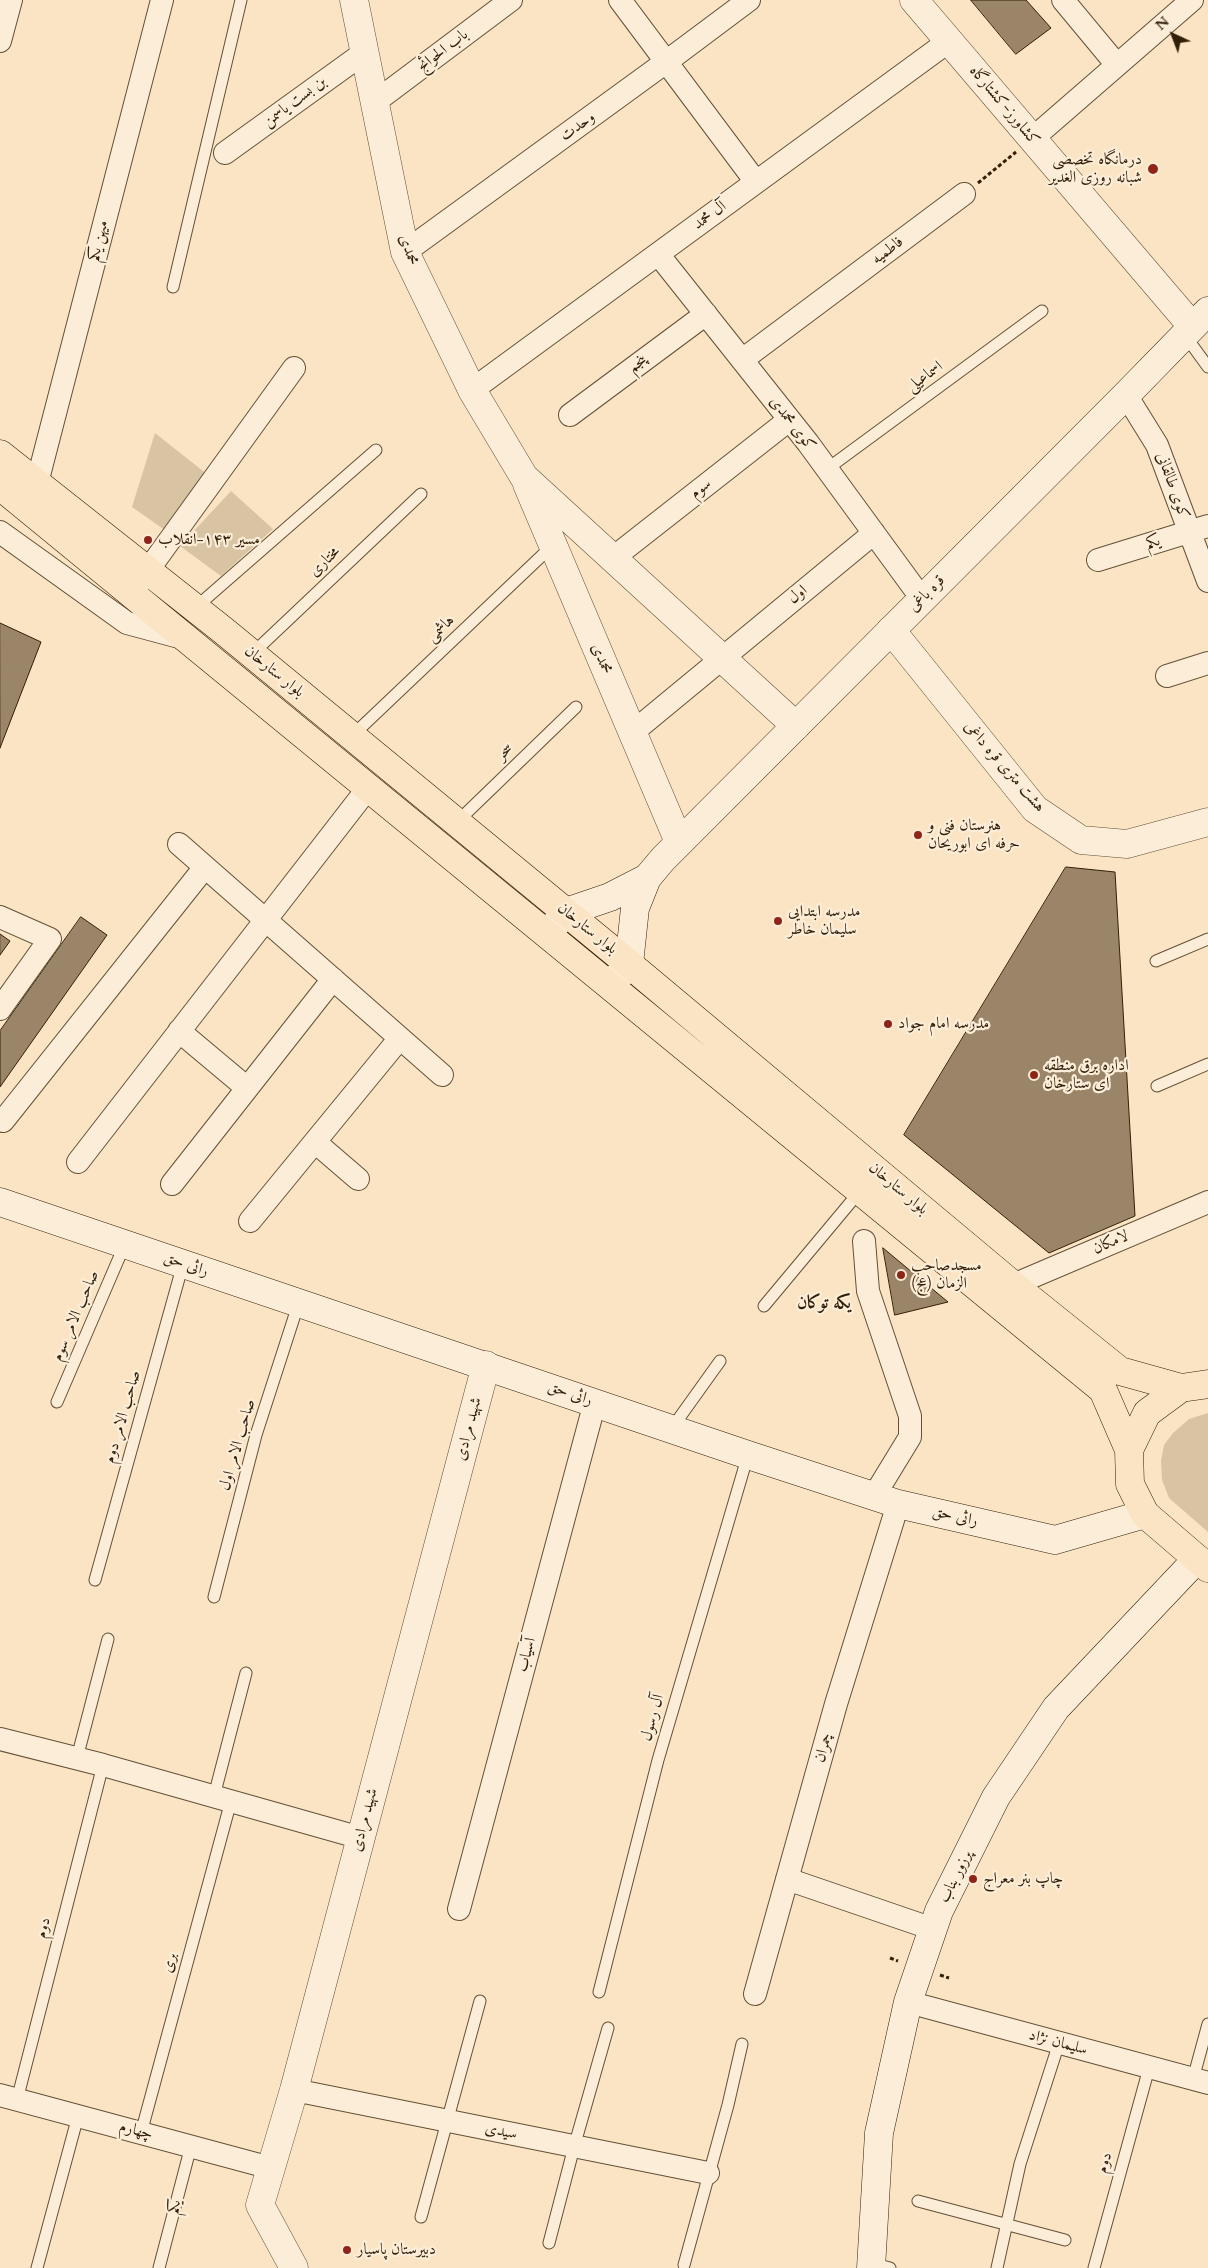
<!DOCTYPE html>
<meta charset="utf-8">
<style>
body{margin:0}
#map{position:relative;width:1208px;height:2268px;overflow:hidden;background:#fae4c3;font-family:Cardo,serif}
canvas{display:block}
.north{position:absolute;left:1148px;top:10px;width:50px;height:50px;-webkit-text-stroke:4px #fcedd8;paint-order:stroke;rotate:317deg;font-size:14px;font-weight:700;line-height:20px;text-align:center;color:#311f08}
.north::after{content:'';display:block;margin:auto;width:18px;height:22px;background:#311f08;clip-path:polygon(50% 0,100% 100%,50% 72%,0 100%)}
</style>
<div id="map">
<canvas width="1208" height="2268"></canvas>
<div class="north">N</div>
</div>
<script>
const g = document.querySelector('canvas').getContext('2d');
g.lineJoin = 'round';
function paint(path, color) {
  g.fillStyle = color;
  g.fill(path, 'evenodd');
}
function stroke(path, color, width, dash) {
  g.strokeStyle = color;
  g.lineWidth = width;
  g.lineCap = dash ? 'butt' : 'round';
  g.setLineDash(dash || []);
  g.stroke(path);
}
function drawText(font, color, halo, rows, align = 'center') {
  g.font = font + ' Cardo,Amiri,serif';
  g.lineWidth = 4.5;
  g.setLineDash([]);
  g.textBaseline = 'middle';
  g.strokeStyle = halo;
  g.fillStyle = color;
  for (const [text, x, y, turn = 0] of rows) {
    g.save();
    g.translate(x, y);
    g.rotate((+turn || 0) * Math.PI / 180);
    g.textAlign = isNaN(turn) ? turn : align;
    if (halo) g.strokeText(text, 0, 0);
    g.fillText(text, 0, 0);
    g.restore();
  }
}
const green = new Path2D(`
 M155,433L208,475L169,533L132,507Z
 M231,491L273,529L221,576L180,546Z
 M1208,1413V1532L1169,1498L1162,1480L1161,1461L1164,1445L1173,1433L1189,1419Z`);
const building = new Path2D(`
 M971,0H1026L1051,28L1016,54Z
 M0,623L41,642L0,748Z
 M1066,867L1115,872L1135,1216L1049,1253L904,1135Z
 M81,917L107,935L0,1087V1031Z
 M0,934L10,941L0,955Z
 M883,1248L948,1302L895,1315Z`);
const path = new Path2D(`
 M978,183L1016,152
 M890,1958L898,1961
 M940,1975L949,1978`);
const service = new Path2D(`
 M173,287L241,0
 M1184,334L1208,367
 M827,469L1042,311
 M195,608L376,450
 M252,654L421,494
 M352,736L552,546
 M457,822L576,707
 M1156,961L1208,939
 M1157,1086L1208,1064
 M764,1306L860,1191
 M57,1402L125,1244
 M672,1428L720,1361
 M95,1580L183,1264
 M214,1597L256,1435L299,1302
 M77,1758L108,1639
 M214,1796L246,1673
 M599,1992L658,1760L748,1455
 M1193,2079L1208,2024
 M17,2100L103,1765
 M141,2133L231,1801
 M918,2201L1065,2240
 M421,2217L480,2001
 M549,2243L574,2147L608,2028
 M871,2263L890,2268
 M684,2265L728,2105L742,2044
 M37,2268L78,2116
 M159,2268L191,2146
 M997,2268L1020,2164L1059,2043
 M1094,2268L1149,2068`);
const minor = new Path2D(`
 M620,0L756,182
 M1063,0L1117,65
 M0,41L11,0
 M375,102L511,0
 M1032,139L1192,0
 M225,153L365,52
 M405,252L666,62L749,0
 M658,254L808,443L922,599
 M742,360L964,194
 M472,390L949,41
 M1126,395L1157,445L1208,581
 M570,415L706,314
 M37,483L162,0
 M0,532L127,623L183,638
 M613,558L789,420
 M1098,560L1208,526
 M138,584L294,368
 M1167,676L1208,663
 M633,732L874,533
 M179,844L442,1075
 M0,917L50,939L0,1009
 M179,1031L247,1088
 M3,1121L205,867
 M315,1142L358,1179
 M78,1162L368,788
 M172,1184L333,979
 M250,1221L400,1038
 M864,1241L868,1291L910,1416V1437L874,1496
 M1013,1285L1208,1202
 M0,1739L103,1765L361,1838
 M787,1879L933,1929
 M459,1909L595,1402
 M755,1994L836,1704L898,1504
 M908,2002L1208,2083
 M294,2090L708,2173
 M0,2095L271,2168`);
const tertiary = new Path2D(`
 M354,0L405,252L472,390L524,477L796,726
 M914,0L1192,326
 M527,484L679,842
 M891,630L1035,809L1081,840L1127,844L1208,822
 M294,2268L260,2205L294,2090L486,1365`);
const secondary = new Path2D(`
 M548,933L566,912L610,897L647,878
 M615,980L629,964L635,908L647,878L663,859L1126,395L1208,311
 M0,1202L748,1455L898,1504L1055,1540L1145,1514
 M871,2268L879,2133L908,2002L939,1911L996,1797L1056,1708L1197,1559`);
const primary = new Path2D(`
 M0,454L224,631L629,964L1013,1285L1120,1371L1181,1388
 M0,486L1103,1390L1129,1450
 M1208,1384L1181,1388L1147,1413L1129,1450L1130,1484L1145,1514L1208,1568`);
const markers = [
 [1153,169,6,"#8f2418"],
 [148,540,5,"#8f2418"],
 [918,835,5,"#8f2418"],
 [778,921,5,"#8f2418"],
 [888,1024,5,"#8f2418"],
 [1034,1075,5,"#8f2418"],
 [901,1275,5,"#8f2418"],
 [973,1879,5,"#8f2418"],
 [347,2250,5,"#8f2418"]
];
const streetNames = [
 ["باب الحوائج",443,51,-37],
 ["بن بست یاسمن",295,102,-36],
 ["کشاورز-کشتارگاه",1004,106,50],
 ["وحدت",578,127,-36],
 ["آل محمد",710,216,-36],
 ["میهن یکم",99,241,-76],
 ["محمدی",408,250,72],
 ["فاطمیه",888,251,-37],
 ["پنجم",638,364,-37],
 ["اسماعیلی",925,377,-36],
 ["کوی محمدی",792,424,52],
 ["کوی طالقانی",1172,486,70],
 ["سوم",701,489,-38],
 ["یکم",1153,543,-17],
 ["مختاری",325,562,-43],
 ["قره باغی",927,594,-45],
 ["اول",798,595,-39],
 ["هاشمی",441,629,-43],
 ["محمدی",601,659,67],
 ["بلوار ستارخان",274,672,39],
 ["سحر",505,752,-44],
 ["هشت متری قره داغی",1004,767,49],
 ["بلوار ستارخان",587,929,39],
 ["بلوار ستارخان",898,1189,40],
 ["لامکان",1111,1243,-23],
 ["راثی حق",186,1265,19],
 ["صاحب الامر سوم",76,1316,-67],
 ["راثی حق",570,1394,19],
 ["صاحب الامر دوم",123,1417,-74],
 ["شهید مرادی",469,1429,-75],
 ["صاحب الامر اول",238,1445,-74],
 ["راثی حق",955,1517,13],
 ["آسیاب",527,1655,-75],
 ["آل رسول",653,1718,-74],
 ["چمران",824,1748,-74],
 ["شهید مرادی",365,1820,-75],
 ["پرزور بناب",956,1877,-64],
 ["دوم",44,1928,-76],
 ["بری",170,1963,-75],
 ["سلیمان نژاد",1058,2043,15],
 ["چهارم",136,2131,15],
 ["سیدی",501,2132,11],
 ["دوم",1105,2163,-74],
 ["یکم",175,2207,-75]
];
const poiNames = [
 ["درمانگاه تخصصی",1142,160,"right"],
 ["شبانه روزی الغدیر",1142,178,"right"],
 ["مسیر ۱۴۳-انقلاب",158,540],
 ["هنرستان فنی و",928,826],
 ["حرفه ای ابوریحان",928,844],
 ["مدرسه ابتدایی",788,912],
 ["سلیمان خاطر",788,930],
 ["مدرسه امام جواد",898,1024],
 ["اداره برق منطقه",1044,1066],
 ["ای ستارخان",1044,1084],
 ["مسجدصاحب",911,1266],
 ["الزمان (عج)",911,1284],
 ["چاپ بنر معراج",983,1879],
 ["دبیرستان پاسیار",357,2250]
];
const neighbourhoodNames = [
 ["یکه توکان",824,1304]
];
paint(green, '#d8c3a3');
paint(building, '#9a8569');
stroke(building, '#311f08', 1);
stroke(service, '#635037', 13);
stroke(minor, '#635037', 24);
stroke(tertiary, '#635037', 29);
stroke(secondary, '#311f08', 29);
stroke(primary, '#311f08', 29);
stroke(path, '#311f08', 3, [4, 2.5]);
stroke(service, '#fcedd8', 11);
stroke(minor, '#fcedd8', 22);
stroke(tertiary, '#fcedd8', 28);
stroke(secondary, '#fcedd8', 28);
stroke(primary, '#fae4c3', 28);
for (const [x, y, r, color] of markers) {
  const dot = new Path2D();
  dot.arc(x, y, r, 0, 2 * Math.PI);
  g.fillStyle = color;
  g.fill(dot);
  stroke(dot, '#fcedd8', 2);
}
drawText('16px', '#311f08', '#fcedd8', streetNames);
drawText('16px', '#311f08', '#fcedd8', poiNames, 'left');
drawText('bold 18px', '#311f08', '#fcedd8', neighbourhoodNames);
</script>
